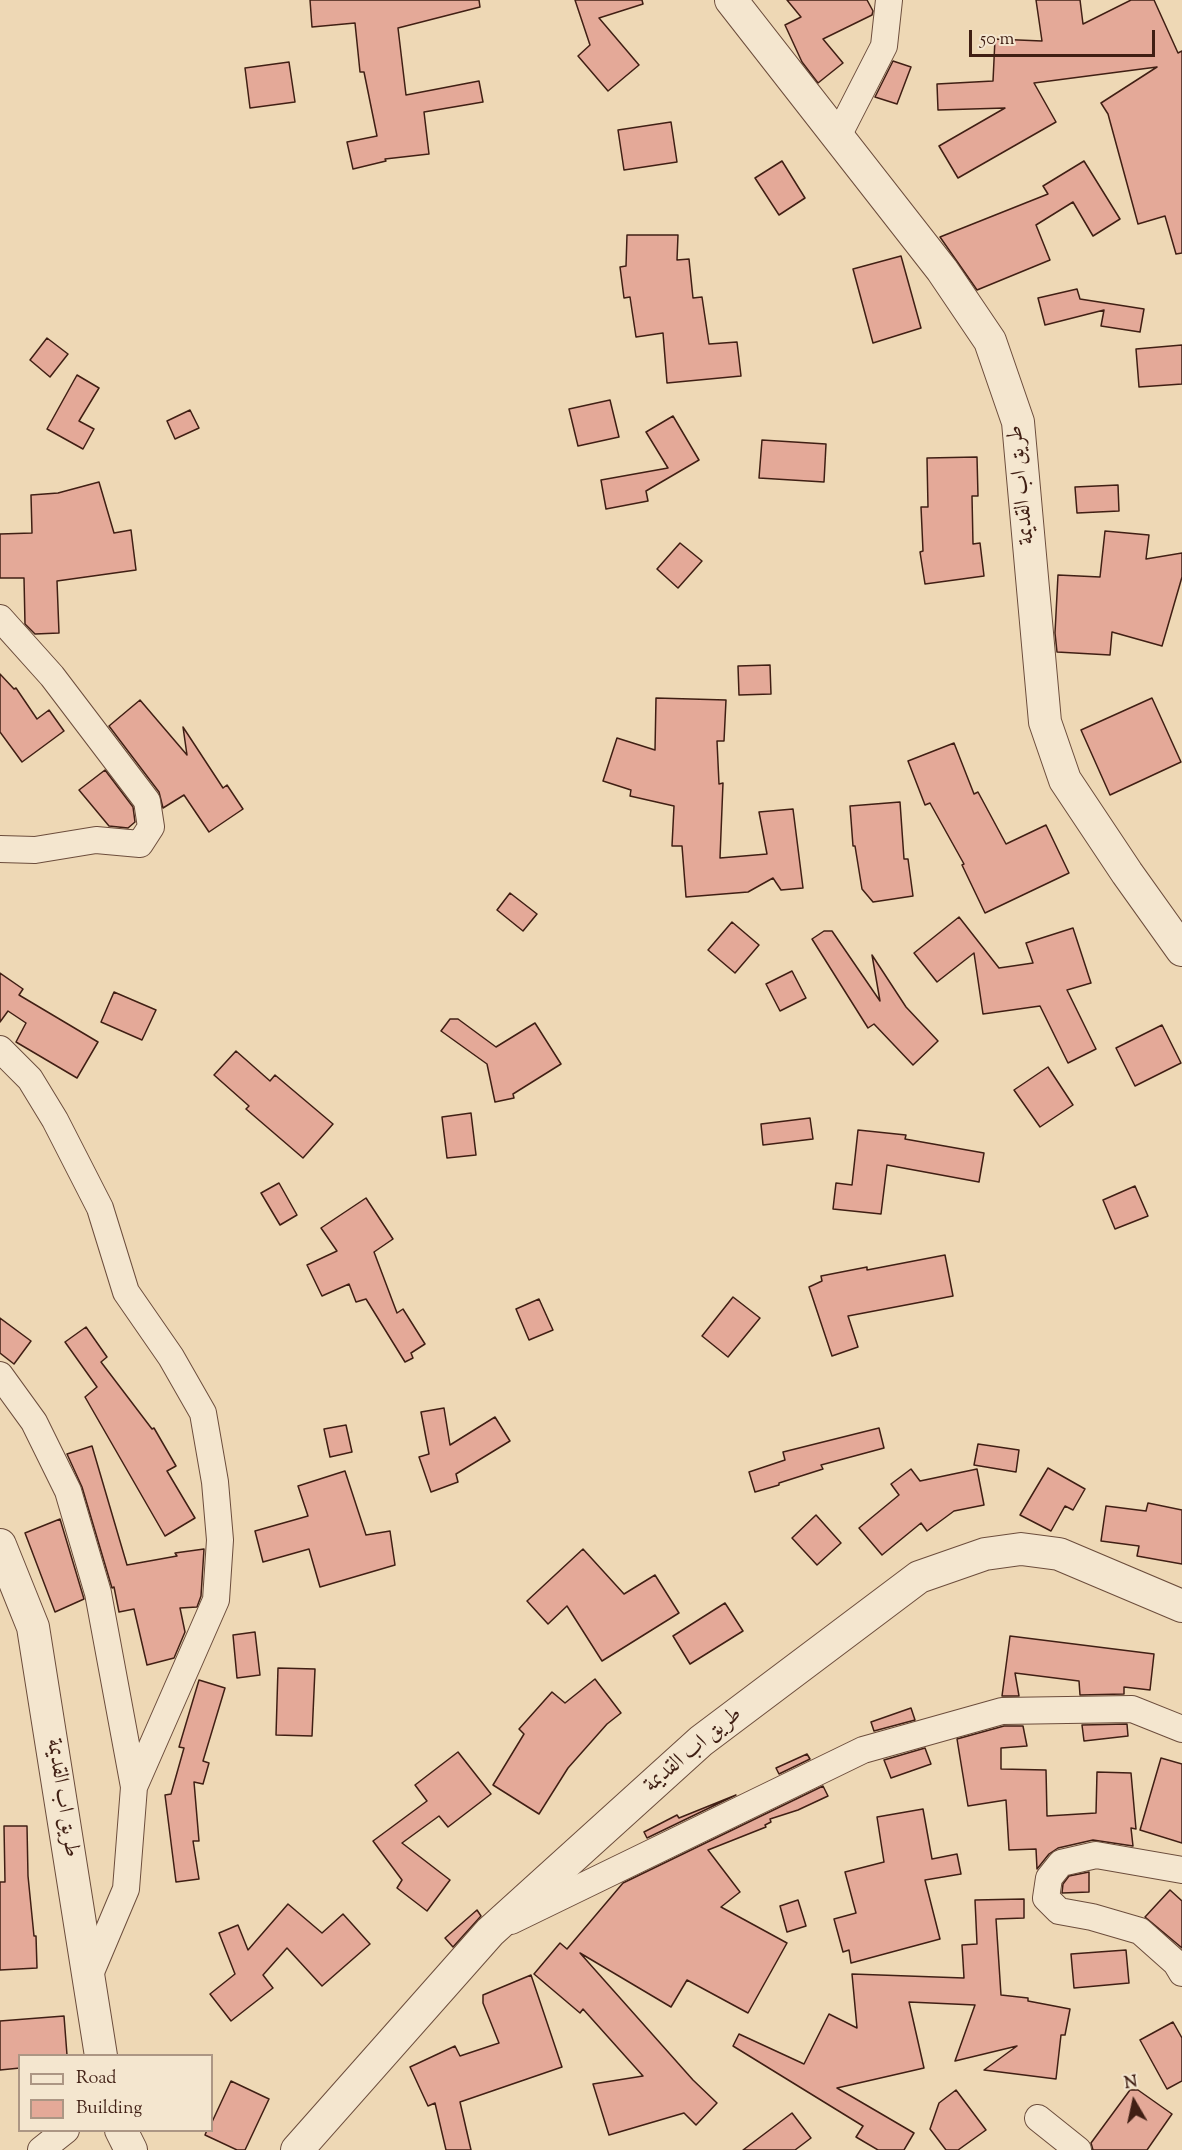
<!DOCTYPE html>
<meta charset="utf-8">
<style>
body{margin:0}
#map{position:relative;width:1182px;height:2150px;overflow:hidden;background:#eed8b5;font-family:"Sorts Mill Goudy",serif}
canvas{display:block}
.legend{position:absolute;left:18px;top:2054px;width:195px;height:78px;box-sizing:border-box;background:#f4e6cf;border:2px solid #ac9684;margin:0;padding:8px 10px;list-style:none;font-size:18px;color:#401f14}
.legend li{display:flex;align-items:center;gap:12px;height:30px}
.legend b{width:30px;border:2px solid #ac9684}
.north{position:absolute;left:1104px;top:2072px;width:60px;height:60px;-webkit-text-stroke:4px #f4e6cf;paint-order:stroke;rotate:351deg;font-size:16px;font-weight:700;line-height:24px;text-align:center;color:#401f14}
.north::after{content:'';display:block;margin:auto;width:21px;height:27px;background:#401f14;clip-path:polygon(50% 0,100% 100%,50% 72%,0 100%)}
.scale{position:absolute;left:969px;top:30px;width:186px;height:27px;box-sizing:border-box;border:3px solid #401f14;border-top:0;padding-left:8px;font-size:18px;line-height:21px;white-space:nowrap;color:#401f14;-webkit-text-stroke:4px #f4e6cf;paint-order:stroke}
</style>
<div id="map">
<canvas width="1182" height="2150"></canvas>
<ul class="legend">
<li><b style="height:8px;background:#f4e6cf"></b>Road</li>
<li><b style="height:16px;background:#e4a998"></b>Building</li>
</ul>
<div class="north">N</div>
<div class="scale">50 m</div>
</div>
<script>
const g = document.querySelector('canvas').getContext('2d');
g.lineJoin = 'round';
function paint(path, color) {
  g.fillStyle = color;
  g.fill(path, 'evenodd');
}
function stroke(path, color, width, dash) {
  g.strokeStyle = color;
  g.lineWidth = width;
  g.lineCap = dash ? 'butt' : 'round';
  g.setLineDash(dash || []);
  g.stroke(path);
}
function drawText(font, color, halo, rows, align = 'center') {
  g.font = font + ' "Sorts Mill Goudy",Amiri,serif';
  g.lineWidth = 4.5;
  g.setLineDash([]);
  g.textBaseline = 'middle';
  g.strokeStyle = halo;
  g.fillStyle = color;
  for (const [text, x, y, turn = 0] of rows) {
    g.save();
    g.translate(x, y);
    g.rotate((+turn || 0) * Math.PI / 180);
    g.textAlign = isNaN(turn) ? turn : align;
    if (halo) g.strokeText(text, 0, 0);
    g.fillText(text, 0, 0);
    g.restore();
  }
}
const building = new Path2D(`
 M310,0H479L480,7L398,28L406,95L479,81L483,102L424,112L429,154L385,159L386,161L353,169L347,142L377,136L364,72H360L355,23L312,27Z
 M575,0H642L643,4L599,18L639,65L608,91L578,56L590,45Z
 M787,0H867L873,11L872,15L823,39L843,63L818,83L802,62L785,25L801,17Z
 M1036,0H1080L1083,24L1131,0H1154L1178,53L1182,51V253L1176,254L1165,216L1138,224L1108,114L1101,103L1157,67L1034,83L1056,122L958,178L939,146L1005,108L938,110L937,84L993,81L995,39L1042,41Z
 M893,61L911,67L897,104L875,97Z
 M289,62L295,102L250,108L245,68Z
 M671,122L677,162L624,170L618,130Z
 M782,161L805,198L779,215L755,178Z
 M1084,161L1120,219L1093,236L1073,202L1036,225L1050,260L977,290L940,237L1048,194L1043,186Z
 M627,235H678L677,260L689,259L693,298L702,297L709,344L737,342L741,376L667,383L663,333L636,337L630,297L624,298L620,267L626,266Z
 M901,256L921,328L873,343L853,269Z
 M1077,289L1080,299L1144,309L1140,332L1101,326L1104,310L1045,325L1038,298Z
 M47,338L68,354L50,377L30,360Z
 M1182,345V384L1139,387L1136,349Z
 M77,375L99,388L79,421L94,429L83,449L47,429Z
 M610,400L619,437L578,446L569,409Z
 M190,410L199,428L175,439L167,421Z
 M673,416L699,460L646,491L648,501L606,509L601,480L668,468L646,432Z
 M762,440L826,444L824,482L759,478Z
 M977,457L978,496H972L973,544L980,543L984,576L925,584L920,552L923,551L921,507H928L927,458Z
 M99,482L114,533L131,530L136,570L57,581L59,633L35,634L25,624L24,578H0V534L32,533L31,495L58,493Z
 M1118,485L1119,511L1077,513L1075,487Z
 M1105,531L1149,535L1146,559L1182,553V577L1162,646L1112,632L1110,655L1057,652L1055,633L1058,575L1100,577Z
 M680,543L702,561L678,588L657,569Z
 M770,665L771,694L739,695L738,666Z
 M0,674L14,689L16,688L37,719L49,710L64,731L22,762L0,732Z
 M656,698L726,700L724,741H717L719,784L723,783L720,858L767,854L759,812L793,809L803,888L781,890L773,878L748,892L686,897L682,846H672L674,806L630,796L631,790L603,781L617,738L655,750Z
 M1152,698L1181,762L1110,795L1081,730Z
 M140,700L187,755L183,727L223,788L227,785L243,809L209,832L184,795L163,808L159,792L109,726Z
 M954,743L974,794L978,792L1006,844L1046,825L1069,873L985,913L962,865L964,864L930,803L925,805L908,761Z
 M105,770L133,807L135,822L128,828L109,826L79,790Z
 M900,802L904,859H908L913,896L873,902L862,889L855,846H853L850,806Z
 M510,893L537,914L523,931L497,910Z
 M959,917L999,968L1033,963L1026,943L1073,928L1091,983L1067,990L1096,1049L1068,1063L1040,1006L983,1014L974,953L937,982L914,953Z
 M732,922L759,945L735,973L708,950Z
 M824,931H832L880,1001L872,955L906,1007L938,1041L913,1065L874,1024L868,1028L812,939Z
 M792,971L806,998L780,1011L766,984Z
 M0,973L23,989L19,995L98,1042L77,1078L16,1042L26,1023L8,1011L0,1022Z
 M114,992L156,1010L142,1040L101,1022Z
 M450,1019H458L496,1047L535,1023L561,1064L513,1094L514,1098L495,1102L487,1064L441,1031Z
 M1162,1025L1181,1063L1135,1086L1116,1048Z
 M236,1051L270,1081L275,1075L333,1124L303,1158L246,1109L249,1106L214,1075Z
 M1048,1067L1073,1105L1040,1127L1014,1090Z
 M471,1113L476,1155L447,1158L442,1117Z
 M810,1118L813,1139L763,1145L761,1124Z
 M858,1130L906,1135L905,1139L984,1153L979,1182L887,1165L881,1214L833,1209L836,1183L852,1185Z
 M279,1183L297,1215L280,1225L261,1193Z
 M1135,1186L1148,1216L1115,1229L1103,1200Z
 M366,1198L393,1239L374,1252L397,1313L403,1309L425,1344L411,1353L413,1358L405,1362L366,1299L356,1302L349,1284L322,1296L307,1265L337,1251L321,1228Z
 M945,1255L953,1296L848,1316L858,1347L832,1356L809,1287L822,1281L821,1276L867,1267V1270Z
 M733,1297L760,1318L728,1357L702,1336Z
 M539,1299L553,1330L529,1340L516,1309Z
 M0,1318L31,1341L14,1364L0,1353Z
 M86,1327L107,1357L101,1362L152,1429L154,1428L176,1466L167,1471L195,1518L165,1536L85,1397L97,1387L65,1342Z
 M444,1408L450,1445L495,1417L510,1441L456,1474L458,1482L431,1492L419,1457L429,1454L421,1412Z
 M346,1425L352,1452L330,1457L324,1429Z
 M879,1428L884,1448L821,1465L823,1469L779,1483V1485L755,1492L749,1472L785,1460L783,1452Z
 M978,1444L1019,1450L1016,1472L974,1465Z
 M92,1446L127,1565L177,1556L175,1553L204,1549L201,1596L197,1607L180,1608L185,1632L174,1658L147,1665L134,1609L119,1612L114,1587L112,1588L82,1487L67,1454Z
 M1048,1468L1085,1489L1073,1510L1065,1506L1051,1531L1020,1515Z
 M911,1469L920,1481L977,1469L984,1505L954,1511L927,1531L921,1523L882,1555L859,1528L899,1495L891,1484Z
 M345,1471L366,1535L390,1531L395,1565L320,1587L309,1549L263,1562L255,1531L308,1516L298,1486Z
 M1148,1503L1182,1510V1564L1137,1556L1139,1546L1101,1541L1106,1506L1146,1511Z
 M816,1515L841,1543L817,1565L792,1538Z
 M60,1519L84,1599L55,1612L25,1533Z
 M583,1549L624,1594L655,1575L679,1613L602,1661L567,1606L548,1624L527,1601Z
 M725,1603L743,1631L690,1664L673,1636Z
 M255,1632L260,1675L237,1678L233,1635Z
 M1010,1636L1154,1654L1150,1690L1124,1687V1694L1080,1695L1079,1681L1015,1673L1019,1696H1002Z
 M278,1668L315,1669L312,1736L276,1735Z
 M595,1679L621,1713L607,1724L568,1768L539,1814L493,1785L524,1734L519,1729L552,1692L565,1703Z
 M199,1680L225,1688L203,1761L209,1763L203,1784L194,1782L199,1841H193L199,1879L176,1882L165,1795L171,1794L184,1748L179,1747Z
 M911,1708L915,1720L874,1731L871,1722Z
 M1127,1724L1128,1736L1084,1741L1082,1725Z
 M1004,1726H1023L1027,1746L1001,1748V1769L1046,1770L1047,1816L1096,1813L1097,1772L1131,1773L1136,1829L1131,1828L1133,1846L1093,1840L1058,1848L1049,1854L1037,1869L1036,1849L1009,1850L1006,1800L968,1806L957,1739Z
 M925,1748L931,1764L891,1778L884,1760Z
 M458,1752L491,1794L448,1827L439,1816L402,1843L450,1880L427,1911L397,1888L402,1880L373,1841L427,1801L415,1785Z
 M807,1754L810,1759L779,1774L776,1768Z
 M1161,1758L1182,1764V1843L1140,1830Z
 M823,1786L828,1796L798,1810L770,1819L771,1822L765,1825L766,1827L708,1850L740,1892L721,1907L787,1943L748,2013L687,1980L671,2007L580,1953L693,2080L717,2103L696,2125L684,2113L609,2135L593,2084L643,2076L583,2009L580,2013L534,1974L560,1943L567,1949L623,1883Z
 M736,1795L647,1838L644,1832L677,1815L679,1818Z
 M923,1809L932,1859L957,1854L961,1874L925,1880L940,1939L851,1963L849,1950L843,1952L834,1919L856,1913L845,1872L884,1862L877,1817Z
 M4,1826H27L28,1876L34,1936H36L37,1968L0,1970V1882H5Z
 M1089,1872V1892L1062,1893L1063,1884L1069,1876Z
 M1170,1890L1182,1901V1948L1145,1917Z
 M1024,1899V1918L996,1919L1001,1995L1028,1998V2001L1070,2009L1065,2035H1061L1056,2079L984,2070L1017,2046L955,2061L975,2005L909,2002L924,2068L837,2088L914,2133L904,2150H878L856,2137L863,2126L733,2046L739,2034L804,2064L829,2014L857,2028L852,1974L964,1978L962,1945L977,1944L975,1900Z
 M798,1900L806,1926L787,1932L780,1906Z
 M288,1904L322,1933L343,1914L370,1944L322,1986L287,1948L263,1975L273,1988L231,2021L210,1994L235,1974L219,1933L238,1925L248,1950Z
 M477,1910L481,1916L453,1947L445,1938Z
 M1126,1950L1129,1983L1074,1988L1071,1954Z
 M531,1975L562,2067L460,2102L471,2150H446L435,2103L428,2106L410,2067L455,2046L460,2056L499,2043L483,2003V1995Z
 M64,2016L67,2055H20V2068L0,2070V2021Z
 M1173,2022L1182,2038V2081L1167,2089L1140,2040Z
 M231,2081L269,2099L245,2150H237L205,2135L207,2130H212V2122Z
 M956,2090L986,2130L958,2150H946L930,2129L939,2103Z
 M1130,2090H1138L1172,2114L1147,2150H1093L1091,2143Z
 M792,2113L811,2138L795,2150H743Z`);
const minor = new Path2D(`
 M838,136L884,46L889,0
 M0,618L52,676L147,801L151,827L140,844L96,840L35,850L0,849
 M0,1049L30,1079L55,1120L100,1208L126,1292L171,1357L203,1413L215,1482L220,1540L216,1600L134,1787
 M0,1375L34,1422L68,1491L98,1593L134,1787L126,1889L88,1979
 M1182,1870L1096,1855L1061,1863L1049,1878L1046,1898L1059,1911L1092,1917L1140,1931L1176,1963L1182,1973
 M511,1921L863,1750L1002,1711L1132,1709L1182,1729
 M1038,2118L1078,2150
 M41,2150L66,2130`);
const tertiary = new Path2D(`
 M731,0L942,270L990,341L1018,422L1045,722L1065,780L1127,873L1182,950
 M0,1545L33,1627L101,2056
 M121,2130L131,2150
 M297,2150L490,1932L701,1741L919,1577L985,1554L1021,1549L1059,1554L1182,1606`);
const streetNames = [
 ["طريق اب القديمة",1023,485,-96],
 ["طريق اب القديمة",694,1751,-40],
 ["طريق اب القديمة",61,1798,81]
];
paint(building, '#e4a998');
stroke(building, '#401f14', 1.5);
stroke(minor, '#6c4d3c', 28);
stroke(tertiary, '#6c4d3c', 34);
stroke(minor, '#f4e6cf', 26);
stroke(tertiary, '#f4e6cf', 32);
drawText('22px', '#401f14', '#f4e6cf', streetNames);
</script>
